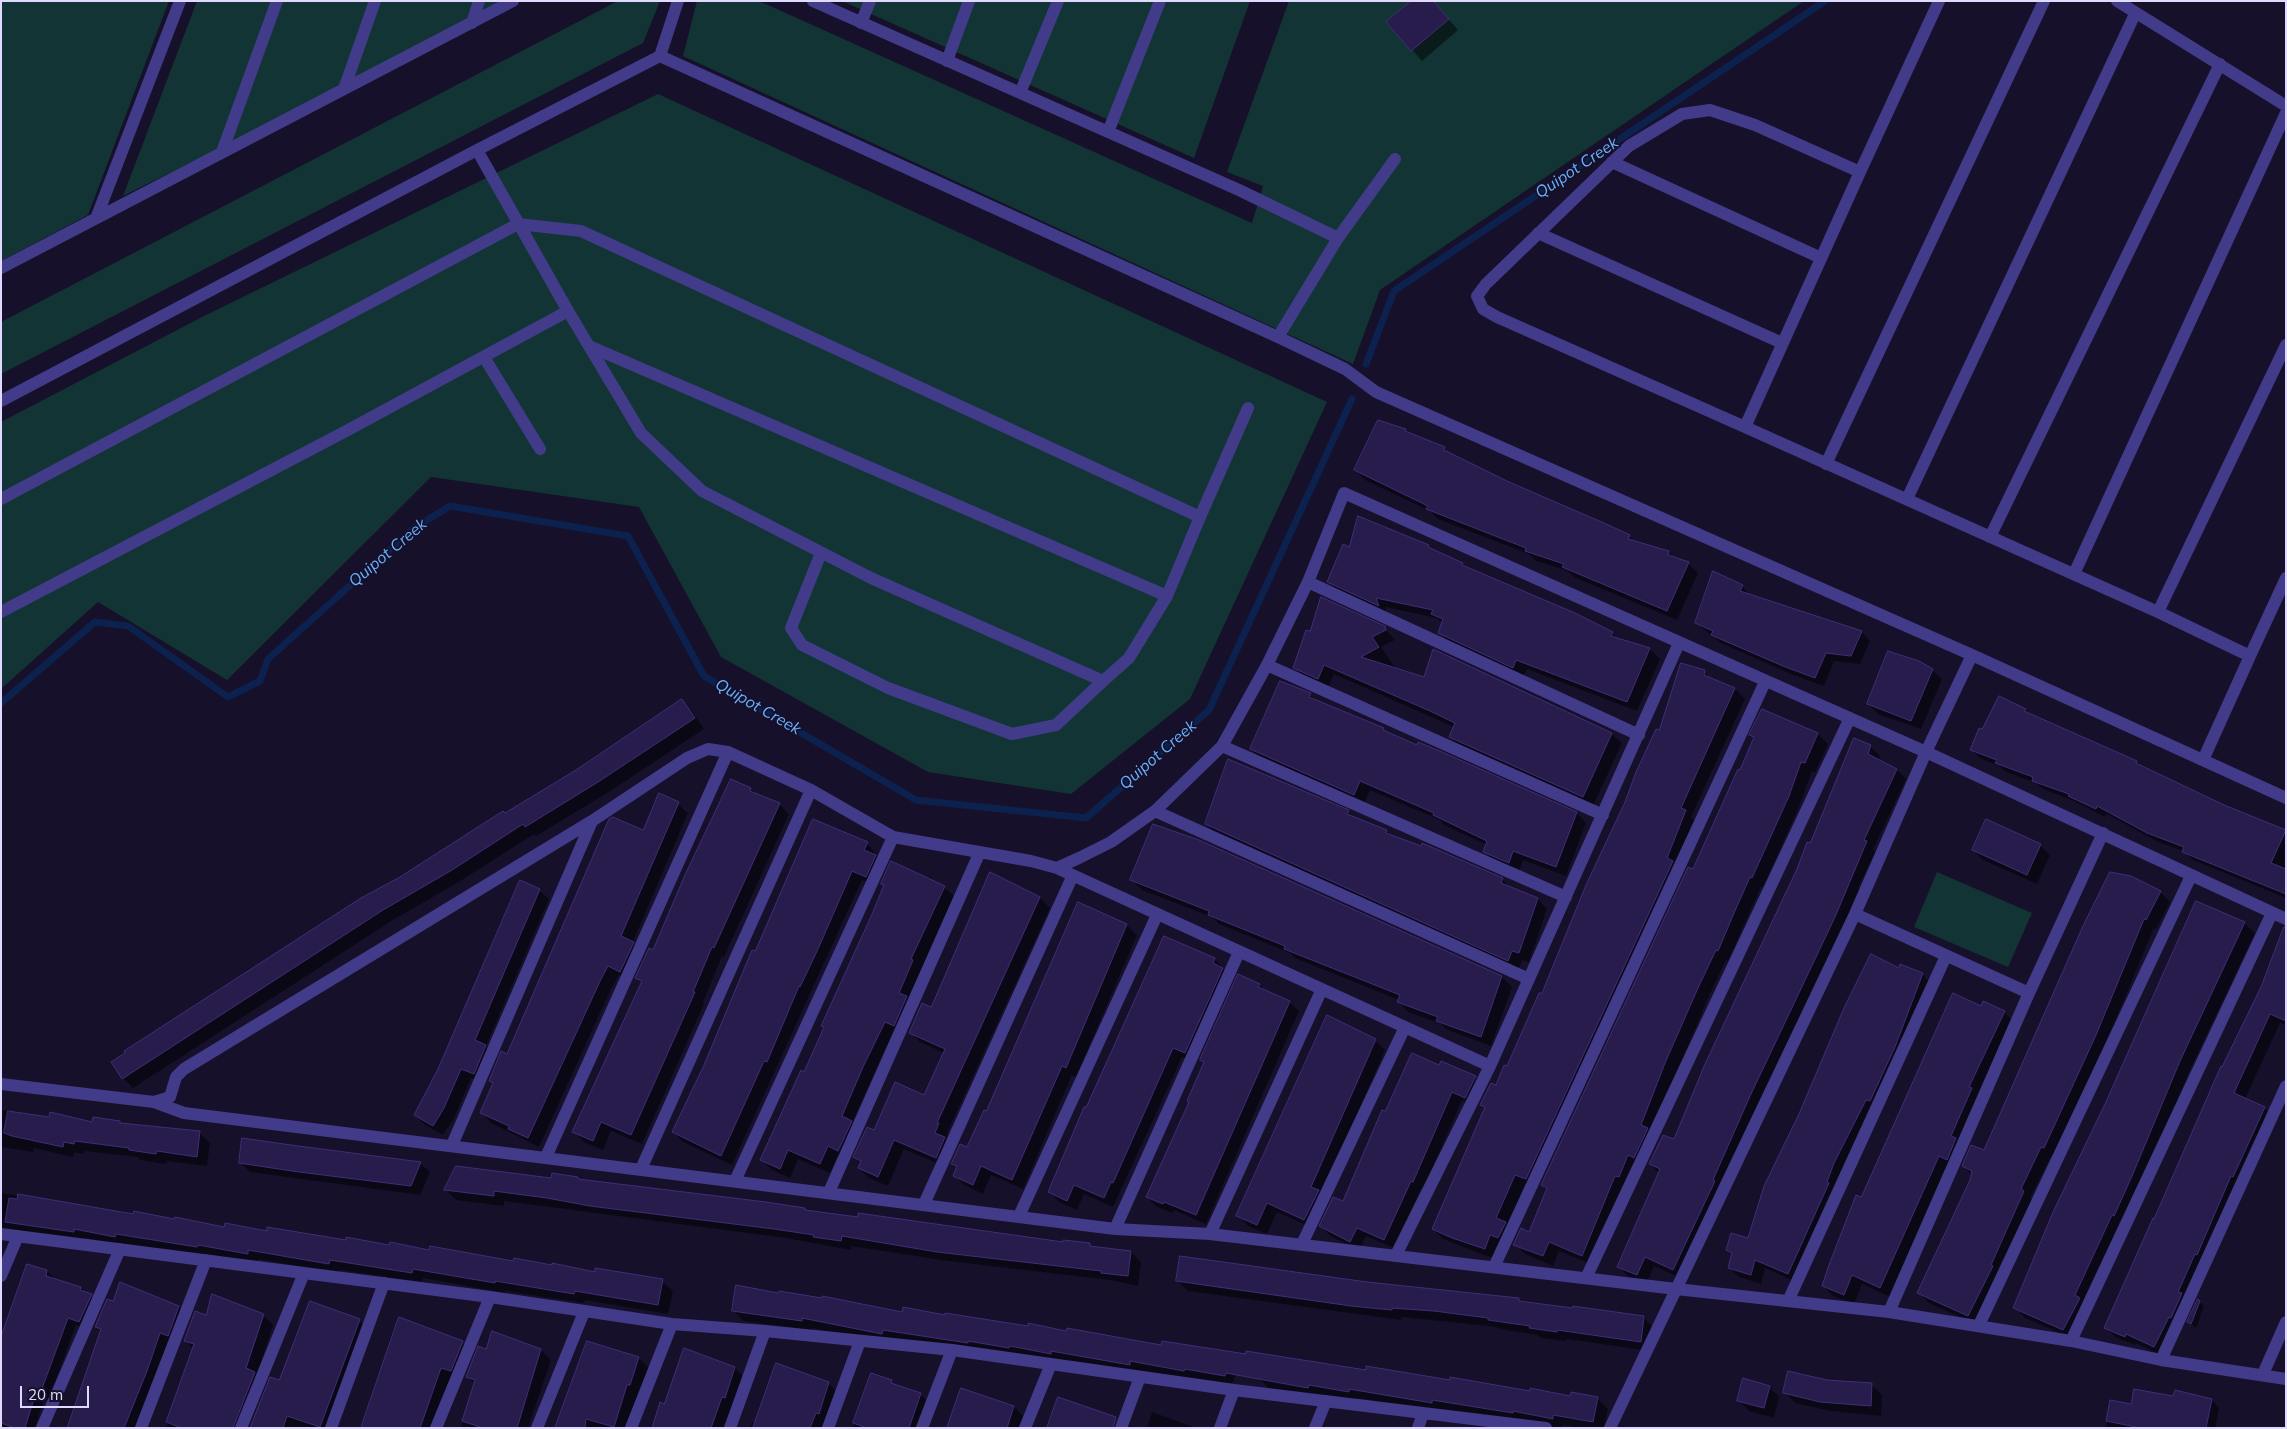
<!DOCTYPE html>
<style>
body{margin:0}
#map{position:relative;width:2287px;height:1429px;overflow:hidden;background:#16102a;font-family:Mulish,sans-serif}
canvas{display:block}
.frame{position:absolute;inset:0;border:2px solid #e0daff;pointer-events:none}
.scale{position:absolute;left:20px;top:1386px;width:69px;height:22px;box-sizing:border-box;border:2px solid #e0daff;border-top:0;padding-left:6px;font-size:15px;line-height:18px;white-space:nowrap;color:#e0daff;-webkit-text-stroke:4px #16102a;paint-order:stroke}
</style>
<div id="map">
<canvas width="2287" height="1429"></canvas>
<div class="frame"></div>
<div class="scale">20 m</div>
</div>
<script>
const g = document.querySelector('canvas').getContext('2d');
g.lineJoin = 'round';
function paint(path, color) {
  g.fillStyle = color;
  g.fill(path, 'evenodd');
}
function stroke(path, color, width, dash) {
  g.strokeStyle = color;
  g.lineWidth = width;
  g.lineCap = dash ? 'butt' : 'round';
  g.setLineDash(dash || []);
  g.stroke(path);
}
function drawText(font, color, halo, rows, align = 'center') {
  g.font = font + ' Mulish,sans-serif';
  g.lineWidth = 4;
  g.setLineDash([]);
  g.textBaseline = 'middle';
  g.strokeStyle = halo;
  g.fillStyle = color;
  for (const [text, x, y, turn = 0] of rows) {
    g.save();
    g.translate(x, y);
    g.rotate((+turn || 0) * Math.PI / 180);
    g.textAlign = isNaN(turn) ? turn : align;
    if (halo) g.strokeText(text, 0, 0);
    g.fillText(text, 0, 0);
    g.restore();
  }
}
const green = new Path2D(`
 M1,1H169L88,215L1,261Z
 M197,1H517L123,196Z
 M618,1H660L643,43L1,374V322Z
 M697,1H759L1252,223L1263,186L1227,172L1289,1H1804L1380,290L1353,364L683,56Z
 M842,1H1250L1194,158Z
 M658,94L1327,402L1190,699L1071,794L928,772L721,657L639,507L431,477L227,680L98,602L1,689V422L202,317Z
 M1937,872L2032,913L2008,967L1914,927Z`);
const shadow = new Path2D(`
 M1433,1L1458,30L1422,61L1388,22Z
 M1379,422L1406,430L1410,435L1444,448L1449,454L1509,483L1629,536L1634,542L1668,552L1674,558L1688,563L1698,573L1677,620L1574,577L1568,571L1536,561L1529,554L1438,519L1430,511L1365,480L1355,470Z
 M1428,546L1432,550L1462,564L1468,569L1612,633L1619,640L1650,649L1660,659L1637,711L1527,669L1523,677L1450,643L1440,633L1443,624L1437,618L1385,607L1387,614L1339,592L1329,582L1349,549Z
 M1742,586L1750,596L1862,632L1870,641L1860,664L1834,661L1824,686L1793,675L1721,643L1696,623Z
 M1384,628L1395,640L1381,647L1396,669L1612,734L1622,743L1593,806L1460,747L1450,737L1454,727L1334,674L1328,688L1305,677L1295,668L1311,632Z
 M1932,670L1942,679L1921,729L1878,714L1868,704Z
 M1704,672L1713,681L1735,689L1745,699L1691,817L1695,821L1536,1189L1525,1184L1495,1259L1443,1239L1433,1229L1486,1109L1481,1104L1508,1068L1659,731Z
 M1310,695L1317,701L1383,729L1388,734L1417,747L1440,752L1577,813L1586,823L1566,876L1523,860L1519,872L1494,861L1484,851L1487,845L1444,825L1440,820L1370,790L1364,804L1261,759L1251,749Z
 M682,701L692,711L704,729L609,792L536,836L534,834L462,880L393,920L133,1088L123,1078L400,878L577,771Z
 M2025,710L2031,716L2136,762L2224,806L2286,832V898L2193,860L2183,851L2158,842L2107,814L2105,817L2074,801L2043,789L2036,783L2006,772L2000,766L1981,759L1972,750L1982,731Z
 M1818,734L1828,744L1815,773L1812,771L1799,807L1763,887H1761L1728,961L1726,960L1708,998L1651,1134L1593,1265L1559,1251L1553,1266L1525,1254L1515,1244L1530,1233L1547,1190L1542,1185L1741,772L1754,738L1751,735Z
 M1870,746L1880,756L1878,761L1897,770L1906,779L1873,850L1875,852L1858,888L1860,890L1683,1279L1654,1266L1647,1283L1628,1276L1618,1266L1659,1173L1650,1164L1674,1141L1810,844Z
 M751,789L757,795L779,804L789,814L724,957L722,956L703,1002L704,1004L642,1144L611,1131L603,1150L584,1142L574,1132L642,983L637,978Z
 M678,804L688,813L633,942L643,953L630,981L619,975L611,989L539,1147L491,1123L482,1113L494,1084L490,1080L508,1055L643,832Z
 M1348,812L1355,819L1387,831L1392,837L1502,879L1512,889L1538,899L1547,909L1529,962L1522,960L1518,970L1216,834L1206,824Z
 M867,843L885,866L876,886L862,880L732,1165L683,1142L673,1132L755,953Z
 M2040,845L2050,855L2037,884L1983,860L1973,850Z
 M991,874L1040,898L1050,908L947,1133L948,1134L946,1140L954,1148L946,1167L904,1149L888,1186L869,1178L859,1168L861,1164L855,1157L875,1132L925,1097L944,1053L920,1042L910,1032L931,1008Z
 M1132,880L1502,977L1512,987L1491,1046L1448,1030L1441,1024L1408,1012L1399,1002V1000L1295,958L1290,953L1219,924L1212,917L1142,890Z
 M882,883L944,887L954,896L852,1123L861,1132L848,1160L838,1155L830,1173L798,1159L790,1178L772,1170L762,1160L825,1028L822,1025L885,886Z
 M539,890L549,899L486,1046L496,1056L484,1083L471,1078L454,1118L443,1135L425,1125L415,1115Z
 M2160,892L2170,902L2156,929L2154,928L2105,1045L2054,1157L2051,1156L2030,1198L2033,1201L1978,1325L1929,1303L1919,1293L1972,1175L1963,1166L1984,1152Z
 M2244,923L2255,933L2189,1072L2142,1187L2074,1339L2025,1318L2015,1307Z
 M1127,925L1137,935L1076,1077L1072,1075L1023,1189L991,1175L983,1194L964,1185L954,1175L957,1168L953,1164L968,1148L986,1113Z
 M1165,938L1215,959L1232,978L1195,1062L1182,1057L1113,1207L1084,1194L1077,1210L1059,1202L1050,1192Z
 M2286,943V1025L2280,1023L2245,1099L2264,1108L2274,1117L2163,1356L2136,1343L2135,1345L2115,1337L2105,1327L2223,1069Z
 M1899,970L1922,974L1932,984L1798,1283L1765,1268L1761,1284L1739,1277L1729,1268L1733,1256L1727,1250L1749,1240Z
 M1259,985L1265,991L1289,1002L1299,1011L1206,1224L1174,1210L1173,1213L1157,1207L1147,1197L1171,1149L1205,1063L1201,1060Z
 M1982,1008L2004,1012L2014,1022L1890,1297L1862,1284L1854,1304L1833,1296L1823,1286Z
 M1375,1040L1385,1050L1322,1195L1315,1229L1277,1212L1267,1234L1248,1226L1238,1216Z
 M1440,1066L1475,1077L1484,1087L1475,1106L1462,1100L1423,1190L1421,1189L1394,1248L1366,1236L1360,1250L1330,1236L1321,1226L1344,1203L1385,1113Z
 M1,1110L93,1124L120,1122L122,1125L200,1133L210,1143L207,1166L167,1161L166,1164L140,1160L138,1157L85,1151L84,1154L74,1152L73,1157L34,1148L33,1152L1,1147Z
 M240,1162L420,1163L430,1172L420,1195L250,1172Z
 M578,1178L580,1180L805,1209L807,1212L1064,1244L1090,1245L1092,1247L1131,1252L1141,1262L1138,1286L1110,1280L948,1261L851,1246V1250L786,1238L504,1201V1206L456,1200L446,1190Z
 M1,1193L134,1216L225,1228L662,1281L673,1291L668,1314L585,1300L584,1303L505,1291V1293L423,1278L422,1282L340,1270L339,1273L258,1259V1263L208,1254L207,1257L167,1249L166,1251L126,1244L125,1246L84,1238V1241L1,1231Z
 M28,1265L47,1271L55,1279L80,1288L99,1302L87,1329L76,1325L48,1401L44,1399L35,1428H4L1,1427V1338Z
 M1178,1281L1367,1283L1518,1299L1521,1302L1643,1317L1653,1327L1650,1351L1567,1339L1566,1341L1541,1338L1538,1335L1499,1329L1497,1327L1402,1317L1401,1320L1188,1291Z
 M120,1284L179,1307L189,1317L137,1428H66L101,1331L96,1327L114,1302Z
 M2200,1302L2204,1306L2196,1328L2189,1322Z
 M733,1310L903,1313L1240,1362L1232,1385L892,1343L812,1328V1330L743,1321Z
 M263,1315L273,1325L257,1375L246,1428H166L193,1349L185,1340L206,1316Z
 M359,1320L369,1330L333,1428H251L280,1382Z
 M493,1332L541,1350L551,1360L528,1428H461L475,1384L467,1376L487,1351Z
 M462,1343L472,1353L437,1428H361Z
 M587,1343L639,1358L649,1368L626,1428H556Z
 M1327,1363L1367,1371L1571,1397L1597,1398L1608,1409L1604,1428H1580L1563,1425L1560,1428L1523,1421L1442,1412L1359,1398V1402L1318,1397L1268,1388L1258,1377L1327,1366Z
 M735,1368L745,1378L724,1428H652L665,1405Z
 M871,1374L891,1381L896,1386L920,1394L930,1404L921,1428H853Z
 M1827,1381L1872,1385L1882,1395L1881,1416L1831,1411L1795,1403L1785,1392Z
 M828,1383L838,1393L823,1428H750L752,1422L756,1423Z
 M1769,1387L1779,1397L1774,1418L1749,1411L1739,1401Z
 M962,1389L1014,1407L1024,1417L1020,1428H948Z
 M2176,1392L2212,1400L2219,1408L2215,1428H2106L2111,1402L2132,1406L2174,1398Z
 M1152,1412L1196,1428H1147Z`);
const stream = new Path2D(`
 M1366,364L1394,291L1825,1
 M1,703L95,622L128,626L228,697L260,681L268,659L414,528L450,506L628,536L704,676L916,800L1086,818L1209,710L1352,399`);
const building = new Path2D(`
 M1411,1H1433L1449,19L1411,51L1386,22Z
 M1378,420L1406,429L1405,431L1445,447L1444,450L1509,482L1604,523L1630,535L1628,539L1669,551L1668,555L1689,562L1667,611L1562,567L1564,564L1525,551L1526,548L1426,509L1428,506L1354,470Z
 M1358,516L1429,545L1428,547L1463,563L1462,565L1575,613L1613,632L1611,636L1650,648L1627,702L1516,660L1513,668L1438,633L1443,619L1431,614L1433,610L1376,598L1379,606L1327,582L1343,544L1349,547Z
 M1713,571L1743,585L1740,591L1862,631L1851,656L1826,653L1815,678L1783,666L1711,635L1713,631L1695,623Z
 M1321,597L1385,626L1386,630L1372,637L1379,647L1361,657L1424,677L1433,649L1612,733L1583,797L1449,737L1455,723L1430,711L1324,665L1318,679L1293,668L1306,630L1310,631Z
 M1888,651L1919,661L1933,669L1911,721L1867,704Z
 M1681,663L1705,670L1704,675L1735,688L1681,808L1686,810L1667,858L1673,861L1526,1179L1515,1175L1496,1218L1506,1222L1498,1238L1490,1235L1485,1249L1452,1238L1432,1229L1485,1107L1480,1105L1491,1083L1496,1085L1504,1065L1507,1066L1539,993H1542L1586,885L1625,802L1636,772L1656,729L1659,730Z
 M1280,681L1311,693L1309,697L1384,728L1383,730L1417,745L1418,742L1440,751L1577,812L1556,867L1513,851L1509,863L1483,852L1487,841L1433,815L1434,813L1360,781L1354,795L1250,749Z
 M1999,696L2026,709L2024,711L2137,761L2136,763L2224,805L2286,830L2271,863L2286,869V894L2182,852L2184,847L2147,833L2097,806L2096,809L2068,796L2069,794L2032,781L2033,777L1995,763L1997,760L1970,750L1979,728L1982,729Z
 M682,699L695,718L598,782L525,827L523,824L452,870L383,910L122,1079L111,1062L125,1053L124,1051L361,898L400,877L503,811L505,813L576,770Z
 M1762,709L1818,733L1805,763L1801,762L1789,796L1752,878L1750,877L1734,913L1718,951L1716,950L1698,988L1665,1063L1641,1125L1648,1128L1634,1158L1628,1155L1619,1177L1615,1176L1582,1256L1549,1242L1543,1256L1513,1245L1521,1228L1529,1232L1547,1188L1541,1185L1688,867L1693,869L1738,769L1740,770L1754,737L1749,735Z
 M1854,738L1871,745L1868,754L1897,769L1864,840L1867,841L1835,917L1750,1096L1713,1180L1715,1181L1673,1270L1645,1257L1637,1275L1617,1267L1660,1169L1649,1164L1663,1135L1674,1139L1705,1064L1797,869L1807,842L1810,843Z
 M1228,759L1349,810L1347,814L1387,830L1386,833L1421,846L1422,843L1503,878L1501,883L1538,898L1519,953L1512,951L1508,961L1205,824Z
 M731,779L751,788L750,791L780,803L714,948L712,947L693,992H695L631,1135L601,1122L593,1141L572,1132L642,981L635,978L649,948L653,950L685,875Z
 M659,793L679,802L621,936L634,942L620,972L608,966L601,979L528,1138L508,1129L509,1126L480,1113L493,1083L489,1081L501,1051L507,1054L609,819L613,817L643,830Z
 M813,819L868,842L864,850L876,855L866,877L852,871L818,949L800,987L799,986L767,1062L764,1061L721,1156L672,1132L704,1065L752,950L755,951Z
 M1986,819L2041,844L2027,875L1972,850Z
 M1153,824L1199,840L1502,976L1481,1037L1436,1021L1438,1017L1397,1002L1400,995L1284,949L1285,946L1208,915L1209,911L1130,880Z
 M891,861L945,886L911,959L913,960L899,993L907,996L894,1026L885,1022L863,1067L842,1116L852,1121L838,1151L828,1146L820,1164L788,1150L780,1169L760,1160L801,1070L804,1072L824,1027L821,1026L873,912L884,885L881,884Z
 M990,872L1040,897L937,1123H939L935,1133L945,1137L936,1158L894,1140L878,1177L858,1168L861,1161L853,1157L867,1127L874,1130L895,1082L924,1095L945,1049L909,1033L922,1003L931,1007Z
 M2110,872L2131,876L2161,891L2146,920L2144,919L2096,1035L2044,1148L2041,1147L2021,1189L2024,1191L1991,1265L1993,1266L1968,1316L1917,1293L1970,1180L1972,1171L1962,1166L1971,1145L1984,1150L2083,926Z
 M520,880L540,889L475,1040L486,1045L474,1074L461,1069L444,1108L433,1126L414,1115L438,1069Z
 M2196,901L2245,922L2180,1061L2132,1176L2114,1216L2112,1215L2075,1295L2080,1298L2063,1330L2013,1308L2054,1210L2105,1104Z
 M1078,902L1127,924L1066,1068L1062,1066L1012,1180L981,1166L973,1185L953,1176L957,1166L951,1164L960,1144L967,1147L984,1110L986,1111Z
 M2284,927H2286V1021L2270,1014L2234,1093L2265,1107L2233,1177L2231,1176L2197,1255L2195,1254L2178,1292L2182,1293L2171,1318L2169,1317L2154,1347L2126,1334L2125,1337L2104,1328L2153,1218L2154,1219L2221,1066L2222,1067L2261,987Z
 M1164,936L1215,958L1213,963L1223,968L1185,1053L1173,1048L1113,1183L1111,1182L1104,1198L1074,1185L1067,1201L1048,1192L1084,1107H1086Z
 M1871,954L1899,968L1900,964L1923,973L1895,1047L1870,1101L1866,1100L1834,1163L1827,1182L1829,1183L1788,1274L1755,1260L1751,1275L1728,1268L1732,1253L1726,1250L1731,1233L1748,1238L1764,1186L1799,1114L1844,1008Z
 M1238,974L1260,984L1258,987L1290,1001L1196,1215L1164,1202L1163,1204L1146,1197L1189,1102L1187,1101L1204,1062L1200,1060Z
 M1953,993L1981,1006L1983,1001L2005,1011L1969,1087L1972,1088L1951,1136L1956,1138L1947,1160L1939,1156L1880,1288L1852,1275L1844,1295L1822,1286L1829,1265L1856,1195L1861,1197Z
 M1327,1015L1376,1039L1311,1187L1319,1190L1304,1220L1267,1203L1257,1225L1236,1216Z
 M1412,1053L1439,1065L1441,1061L1476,1076L1465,1098L1452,1092L1413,1182L1411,1181L1384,1240L1357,1228L1350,1242L1319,1226L1333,1197L1343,1201L1382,1110L1385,1111Z
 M8,1111L49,1117L50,1112L92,1122L93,1117L120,1121V1123L200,1131L197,1157L157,1151L156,1154L129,1150V1148L75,1141L74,1144L64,1142L63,1147L12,1136L4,1133Z
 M242,1138L291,1145L421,1162L411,1186L299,1172L239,1163Z
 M456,1166L551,1178L552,1173L578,1177V1179L766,1202L805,1208V1210L858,1217V1213L1063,1242V1240L1090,1243V1246L1131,1251L1128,1276L1101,1273V1271L937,1252L842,1236L841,1241L813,1237L814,1235L774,1229L590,1206L547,1198L494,1191V1196L444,1190Z
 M18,1194L133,1214L134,1211L174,1219L175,1217L224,1227L225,1223L267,1231V1227L346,1240V1237L389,1245L390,1242L429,1250L430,1246L513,1261L514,1258L552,1265V1263L595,1272V1268L663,1279L658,1305L575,1291L574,1294L495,1281V1283L413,1269L412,1273L330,1260L329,1264L248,1250V1254L198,1245L197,1247L116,1234L115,1237L74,1229V1232L5,1222L9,1198L17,1199Z
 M1180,1256L1367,1282L1519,1298V1301L1573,1308V1306L1644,1316L1641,1342L1557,1330V1332L1529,1328L1530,1326L1488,1320V1318L1434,1311L1392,1308V1310L1351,1306L1176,1281Z
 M27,1264L47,1270L46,1276L81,1287L80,1290L92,1294L79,1322L68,1318L40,1394L36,1392L25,1428H15L1,1423V1337Z
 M120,1282L179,1306L168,1336L160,1333L147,1371L124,1428H67L101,1329L95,1327L107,1299L113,1301Z
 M736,1285L778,1293L779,1291L822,1298V1296L902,1312L903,1307L945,1315V1313L1028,1326V1323L1066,1331L1067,1328L1161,1345L1162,1341L1246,1354V1351L1366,1370V1366L1450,1380V1377L1530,1391V1388L1570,1396L1571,1392L1598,1397L1593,1422L1553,1415V1419L1513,1411V1413L1432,1400V1403L1349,1389V1392L1309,1385L1308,1388L1226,1373L1225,1376L1185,1369L1184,1371L1130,1361V1365L1051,1351V1354L1010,1346L1009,1348L968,1341V1343L883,1330L882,1334L802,1318V1321L732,1311Z
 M212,1294L264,1314L246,1368L255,1372L233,1428H182L166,1422L194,1344L184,1341L195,1311L206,1315Z
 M2198,1299L2200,1301L2191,1324L2187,1322Z
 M310,1301L360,1319L320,1427L287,1416L283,1428H250L270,1377L279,1380Z
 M399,1317L463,1341L451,1371L441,1368L420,1428H361Z
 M492,1331L541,1349L517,1428H483L462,1421L475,1380L466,1377L478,1346L486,1349Z
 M587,1341L639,1357L630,1385H627L614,1427L586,1419L585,1428H555Z
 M684,1348L735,1367L725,1398L722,1397L711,1428H652L660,1402L664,1404Z
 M776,1363L829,1382L819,1414L816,1413L810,1428H753Z
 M1788,1371L1827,1380L1872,1383L1871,1406L1820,1402L1783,1393Z
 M871,1373L892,1380L891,1383L921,1393L909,1428H867L853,1423Z
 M1743,1378L1770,1386L1764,1408L1737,1401Z
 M961,1388L1014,1406L1007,1428H947Z
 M2134,1389L2173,1396L2175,1390L2212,1399L2206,1428H2141L2106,1421L2110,1400L2131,1404Z
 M1058,1397L1116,1417L1113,1428H1047Z`);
const street = new Path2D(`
 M813,1L1239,190L1338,238
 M2117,1L2286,106
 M472,23L479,1
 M861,23L870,1
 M660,56L678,1
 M947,61L969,1
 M344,89L375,1
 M1020,93L1058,1
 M1108,132L1160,1
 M222,152L277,1
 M1612,162L1821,258
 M1860,172L1745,427L1497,317L1483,309L1477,296L1486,284L1629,146L1682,114L1710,110L1755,125L1860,172L1939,1
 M97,216L180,1
 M1538,233L1782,343
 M1,268L513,1
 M568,311L641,433L702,491L871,578L1103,681L1129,658L1167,596L589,346
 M1278,337L1338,238L1395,159
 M484,357L540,449
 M1,401L477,150L660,56L1278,337L1345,369L1376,392L1972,655L2286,798
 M1745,427L2158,612L2250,656L2203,760
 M1826,464L2044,1
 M1,499L518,224L581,231L1200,517L1167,596
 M1907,499L2135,14
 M1200,517L1248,408
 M1990,537L2220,64
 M821,553L791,628L802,645L888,688L1012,734L1056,725L1103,681
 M2074,574L2286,113
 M1308,582L1639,735
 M1,612L348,430L568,311L477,150
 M2158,612L2286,345
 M2250,656L2286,578
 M1267,665L1603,815
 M1222,746L1566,897
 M1155,811L1529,979
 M1057,868L1490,1066
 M1855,914L2029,993
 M2286,919L1926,752L1344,493L1308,582L1267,665L1222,746L1155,811L1111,842L1079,858L1057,868L1031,861L893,837L811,790L728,752L708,749L687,758L592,821L184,1069L176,1077L170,1097L154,1102L184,1113L1115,1229L1210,1234L1676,1289L1889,1312L2071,1341L2161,1360L2286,1379
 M1,1084L154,1102
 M452,1145L592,821
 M546,1157L728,752
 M641,1169L811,790
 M735,1181L893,837
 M829,1192L979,854
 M924,1204L1073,875
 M1019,1216L1157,915
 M1115,1229L1239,952
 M1,1234L490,1297L672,1324L765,1331L952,1350L1234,1390L1546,1428
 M1210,1234L1322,989
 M1302,1244L1405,1027
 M1396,1255L1490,1066L1679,643
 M1494,1267L1765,682
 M1,1276L18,1236
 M1586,1278L1849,720
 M1789,1299L1946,956
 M1889,1312L2029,993L2103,833
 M1979,1325L2191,876
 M2071,1341L2272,913
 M2161,1360L2286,1086
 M2263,1374L2286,1322
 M42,1428L120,1249
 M141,1428L206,1260
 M241,1428L304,1273
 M331,1428L384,1283
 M436,1428L490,1297
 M537,1428L584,1312
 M631,1428L672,1324
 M730,1428L765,1331
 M828,1428L860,1341
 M922,1428L952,1350
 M1025,1428L1051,1364
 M1121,1428L1140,1377
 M1220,1428L1234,1390
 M1315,1428L1326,1401
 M1418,1428L1423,1413
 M1610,1428L1855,914L1926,752L1972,655`);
const waterNames = [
 ["Quipot Creek",1577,168,-34],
 ["Quipot Creek",388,553,-40],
 ["Quipot Creek",758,707,30],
 ["Quipot Creek",1158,755,-41]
];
paint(green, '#133434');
paint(shadow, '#0007');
stroke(stream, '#0c214d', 7);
paint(building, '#281c4c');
stroke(building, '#402e78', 1);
stroke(street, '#423b8a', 12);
drawText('italic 16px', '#68b1ff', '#16102a', waterNames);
</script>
